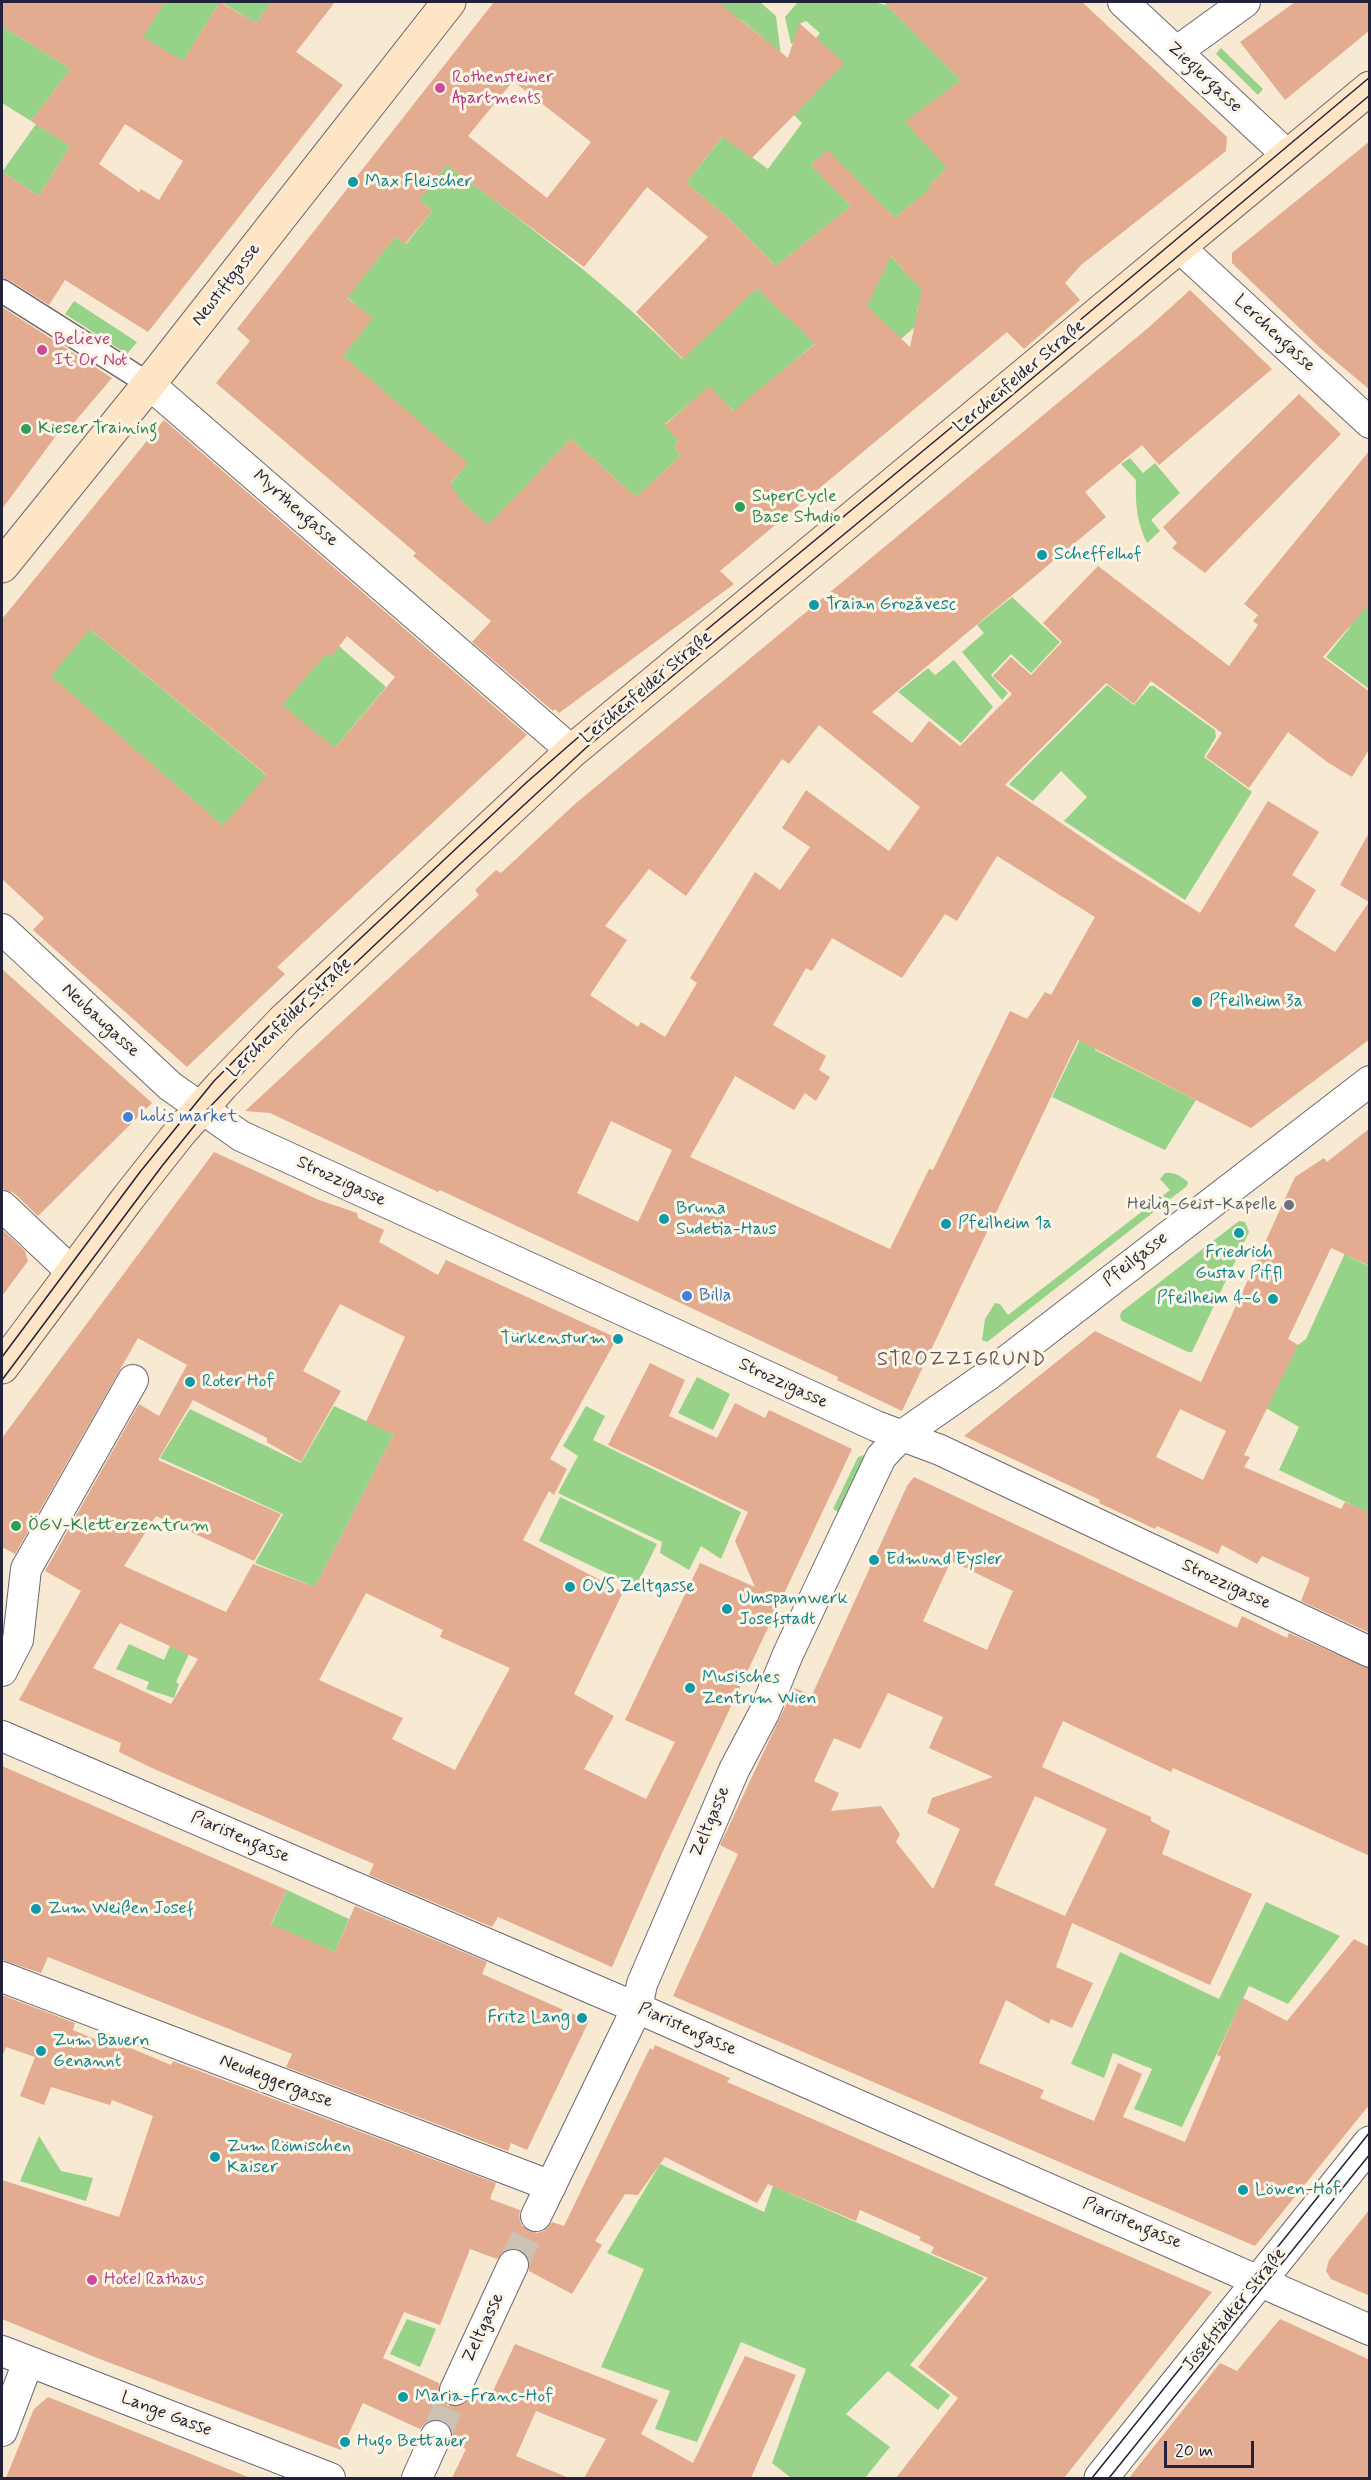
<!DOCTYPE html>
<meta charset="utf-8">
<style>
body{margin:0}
#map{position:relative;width:1371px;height:2480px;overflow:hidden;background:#f8e9d2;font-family:Mynerve,sans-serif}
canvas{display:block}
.frame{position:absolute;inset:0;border:3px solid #22223b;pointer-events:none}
.scale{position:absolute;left:1164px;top:2441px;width:90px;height:27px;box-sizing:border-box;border:3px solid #22223b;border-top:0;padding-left:8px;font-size:18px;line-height:21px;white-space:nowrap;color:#22223b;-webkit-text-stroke:4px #fcf5e5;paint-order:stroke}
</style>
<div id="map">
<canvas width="1371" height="2480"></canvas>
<div class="frame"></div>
<div class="scale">20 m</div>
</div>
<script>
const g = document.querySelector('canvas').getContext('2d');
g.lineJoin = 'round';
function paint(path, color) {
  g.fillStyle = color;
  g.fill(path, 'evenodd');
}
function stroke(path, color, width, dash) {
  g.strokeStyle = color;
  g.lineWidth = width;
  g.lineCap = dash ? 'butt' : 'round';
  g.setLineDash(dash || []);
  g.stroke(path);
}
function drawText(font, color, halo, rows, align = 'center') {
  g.font = font + ' Mynerve,sans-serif';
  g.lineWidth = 6;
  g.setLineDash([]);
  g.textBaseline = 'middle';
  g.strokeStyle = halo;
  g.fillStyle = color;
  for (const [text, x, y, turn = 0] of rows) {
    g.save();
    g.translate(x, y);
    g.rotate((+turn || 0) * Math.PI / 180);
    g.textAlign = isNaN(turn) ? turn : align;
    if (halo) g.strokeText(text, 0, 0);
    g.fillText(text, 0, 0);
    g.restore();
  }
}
const green = new Path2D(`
 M165,2H220L183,61L142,67L143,36Z
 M221,2H272L256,23Z
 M719,2H760L776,16L781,55L758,43L762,37L741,20L714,8Z
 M798,2H872L887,5L961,80L906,122L948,167L929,186L1019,278L914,202L895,218L828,151L811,165L851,206L776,266L726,216L686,183L723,136L768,169L802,123L794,115L844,63L816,38L820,33L806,21L799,24L800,35L791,44L785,17Z
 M2,26L71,69L31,121L2,103Z
 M1221,48L1263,89L1258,95L1216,54Z
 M36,124L70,146L39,196L2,172Z
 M447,165C529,226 610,286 682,359L757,288L785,315L805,295L836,326L757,392L773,450L709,387L665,424L679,442L674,447L681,456L636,497L571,439L495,518L491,529L447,488L467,464L343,356L372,318L338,290L369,270L395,237L406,244L432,211L419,200Z
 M886,251L931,299L920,301L917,312L924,319L901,339L892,330L888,334L843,288L864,289L877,285L883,272L873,261Z
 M74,301L137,342L127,354L65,314Z
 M1130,458L1143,473L1155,463L1180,493L1151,520L1160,531L1147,543C1137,524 1135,502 1136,480L1121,464Z
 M1344,589L1369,606V689L1326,657L1350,627L1328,607Z
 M1012,597L1060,642L1031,673L1011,654L991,675L1008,693L1002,700L962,652L984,633L977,625Z
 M85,625L270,778L223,826L46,672Z
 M339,646L386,687L334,749L281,704L326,654L331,657Z
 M954,660L993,707L961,743L898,692L928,668L935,675Z
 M1107,685L1134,705L1150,686H1154L1215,730L1216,737L1204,757L1252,792L1185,900L1064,821L1087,797L1061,771L1033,801L1009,784Z
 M1082,1035L1097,1043L1095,1050L1196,1100L1165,1150L1052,1097Z
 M1165,1173C1175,1172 1180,1176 1188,1182L1187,1186L987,1342L982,1340L985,1319L995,1303L1000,1304L1008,1315L1170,1190L1160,1179Z
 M1239,1221L1245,1222L1249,1232L1192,1352H1188L1122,1321L1120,1317L1121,1312Z
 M1346,1251L1348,1256L1369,1266V1513L1279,1470L1299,1427L1266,1408L1298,1345L1306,1339Z
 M697,1377L730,1394L713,1430L678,1413Z
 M334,1406L394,1434L315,1587L255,1563L283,1514L160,1458L190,1409L301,1463Z
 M586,1406L605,1416L593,1440L741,1512L721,1559L701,1546L689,1570L660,1553L662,1542L558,1493L578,1456L563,1446Z
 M864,1455L868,1457L842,1514L833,1509L858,1457Z
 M560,1497L657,1544L636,1587L539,1541Z
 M129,1644L164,1660L170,1646L189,1654L176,1682L179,1684L174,1698L146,1689L149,1682L116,1669Z
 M287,1890L349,1919L335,1952L271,1925Z
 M1266,1902L1340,1936L1288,2004L1249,1986L1182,2127L1134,2109L1152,2069L1113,2053L1104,2078L1071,2064L1120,1952L1219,1999Z
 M39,2136L61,2171L93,2178L86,2201L20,2181Z
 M660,2164L764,2212L773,2186L984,2278L910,2365L950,2395L938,2410L888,2371L846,2414L890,2447L865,2478H791L772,2463L806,2369L741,2342L697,2442L655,2429L670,2391L601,2367L644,2269L607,2253Z
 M407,2319L436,2329L420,2367L390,2354Z`);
const building = new Path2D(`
 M2,2H165L143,37L183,61L220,2L256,23L272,2H335L296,52L343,85L148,332L65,280L49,305L9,280L2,278V172L39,196L70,146L31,121L71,69L2,26ZM125,124L183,161L159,200L141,189L139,192L99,164Z
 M494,2H718L788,58L799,23L845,63L752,158L722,137L686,183L726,216L776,266L851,206L811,165L828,150L895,218L931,188L929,186L947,168L905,122L961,80L884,2H1082L1227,137L1226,151L1081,265L1065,283L1080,300L1024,349L1007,332L720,571L734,584L559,713L555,709L553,711L472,642L491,621L413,556L416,553L216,383L250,341L237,329ZM513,81L591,142L547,198L468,136ZM447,165L584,267L647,187L708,237L636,312L683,359L757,288L815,344L733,411L709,386L665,425L679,442L674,447L681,456L636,497L571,439L488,525L463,503L450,484L468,463L343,356L373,318L347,298L395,237L405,244L432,211L419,200ZM891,256L922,290L910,347L867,306Z
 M1295,2H1370V30L1285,100L1240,42Z
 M1370,141V390L1320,348L1232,263V253Z
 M1190,290L1272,369L1159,465L1142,445L1085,492L1106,517L872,712L912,743L929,721L960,746L1012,694L993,676L1011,657L1031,675L1062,642L1043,623L1098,566L1229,666L1258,625L1253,621L1258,615L1244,604L1370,450V603L1323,657L1370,692V748L1352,777L1327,762L1288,732L1249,788L1206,757L1222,733L1151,681L1134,704L1106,683L1005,785L1114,859L1200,913L1268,801L1319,832L1292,875L1316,890L1294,926L1335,952L1369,902L1340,885L1370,831V1039L1251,1128L1078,1040L902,1411L837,1380L838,1377L440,1190L438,1192L270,1113L245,1111L479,895L475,890L496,870L501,873L575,804L1148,328ZM819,725L920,807L889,851L806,790L782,828L810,847L780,890L755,872L690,978L697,983L665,1037L641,1022L638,1027L590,995L627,940L605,926L649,869L686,896L782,759L789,764ZM997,856L1095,917L1051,995L1045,992L1027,1019L1010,1011L933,1170L929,1169L890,1249L690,1157L735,1076L794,1110L805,1093L816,1101L830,1077L819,1070L826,1056L773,1025L806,968L812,971L832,938L902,978L945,914L957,921ZM611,1121L672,1150L638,1222L577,1193Z
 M2,307L112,378L66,432L61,429L2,509Z
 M1299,394L1341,434L1205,573L1172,548L1177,543L1163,527Z
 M164,420L527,735L277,967L285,974L187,1067L33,930L44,918L2,879V619ZM90,629L267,775L223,826L51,676ZM347,636L395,677L335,748L282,705L326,654L331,657Z
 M2,969L152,1103L38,1216L14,1193L2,1189Z
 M1370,1128V1266L1331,1248L1288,1339L1298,1345L1244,1455L1250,1457L1244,1467L1341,1509L1345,1502L1370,1513V1633L1301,1601L1310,1578L1262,1556L1257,1564L1222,1545L1218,1554L1157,1526L1155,1529L1099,1503L1100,1500L964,1436L1095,1331L1201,1382L1295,1177L1324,1158L1327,1162ZM1180,1409L1226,1431L1203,1480L1156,1457Z
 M214,1152L319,1200L357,1213L358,1218L384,1230L379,1242L438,1275L446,1260L617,1338L550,1459L567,1469L554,1495L549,1491L523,1540L623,1592L574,1694L614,1716L584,1769L646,1799L675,1742L625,1720L700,1563L755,1587L735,1541L748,1512L608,1445L650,1363L685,1380L669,1416L717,1438L735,1403L765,1418L769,1410L852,1449L663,1851L612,1967L498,1917L492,1927L369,1875L374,1864L154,1769L119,1752L121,1743L19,1700L81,1591L45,1571L139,1404L159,1416L187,1365L138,1338L15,1554L2,1547V1438ZM340,1304L405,1337L366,1422L394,1434L315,1587L253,1564L226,1612L124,1566L156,1516L254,1561L281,1514L158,1460L193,1400L267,1438V1442L301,1462L341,1391L303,1371ZM366,1593L443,1630L440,1637L510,1668L455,1770L392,1739L403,1718L319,1680ZM120,1623L198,1659L171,1704L93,1668Z
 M2,1229L25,1251L28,1261L2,1296Z
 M914,1477L1237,1628L1242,1616L1287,1638L1289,1633L1370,1669V1856L1173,1768L1171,1772L1063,1721L1042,1767L1151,1817V1821L1170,1831L1162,1854L1252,1894L1210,1985L1072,1923L1056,1967L1093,1983L1072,2028L1051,2019L1049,2024L1006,2000L979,2063L1044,2090L1040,2098L1094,2121L1118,2063L1142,2074L1123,2117L1185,2142L1221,2057L1217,2055L1243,1998L1287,2021L1354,1939L1370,1947V2104L1255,2246L673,1996L738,1854L720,1845L750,1781L794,1688L812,1695L907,1486ZM951,1561L1013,1591L987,1650L923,1621ZM888,1693L943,1717L929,1748L993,1777L932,1798L927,1813L960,1829L933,1889L896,1842L900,1834L881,1806L831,1811L839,1793L814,1781L834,1738L860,1749ZM1035,1796L1107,1829L1065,1916L994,1885Z
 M2,1766L287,1890L271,1924L335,1952L355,1906L487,1962L482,1974L589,2021L527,2150L511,2143L508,2151L286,2067L292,2054L48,1957L41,1973L2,1960Z
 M2,1995L75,2023L73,2030L118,2049L121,2044L171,2065L173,2061L496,2183L490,2199L520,2210L519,2218L522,2226L537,2233L546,2230L552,2222L564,2226L650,2048L653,2050L655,2045L730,2078L727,2082L1212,2292L1064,2478H896L958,2398L918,2367L988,2278L931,2253L934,2247L919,2240L921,2237L860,2210L856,2221L768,2184L757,2203L665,2157L638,2195L625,2194L595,2241L602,2245L572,2294L529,2271L527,2256L520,2249L504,2251L497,2259L470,2249L440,2325L404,2312L383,2358L439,2383L441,2399L448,2406L464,2404L471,2397L487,2404L515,2344L658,2400L641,2434L693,2463L745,2356L796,2375L751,2478H584L606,2439L536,2411L516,2456L569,2478H452L466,2449L452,2443L450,2426L443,2420L426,2422L420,2429L363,2403L341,2450L97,2358L2,2319V2180L119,2217L153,2116L112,2100L110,2105L51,2087L44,2105L20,2096L35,2057L6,2047L2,2057Z
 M1370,2209V2296L1331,2279L1326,2271L1329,2260Z
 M1280,2319L1370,2360V2478H1129L1220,2363L1237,2371Z
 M48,2397L248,2477V2478H6L34,2409Z`);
const minorTunnel = new Path2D(`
 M513,2265L536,2216
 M436,2436L455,2390`);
const pedestrian = new Path2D(`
 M2,291L149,384`);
const minor = new Path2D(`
 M1123,2L1286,154
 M1176,52L1245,2
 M1178,246L1370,423
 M149,384L572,751
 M2,929L170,1086L241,1136L876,1426L940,1450L1370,1652
 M2,1206L72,1272
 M2,1671L18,1640L26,1569L133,1380
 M2,1736L637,2008L1370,2330
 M2,1977L551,2186
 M536,2216L637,2008L642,1984L734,1770L764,1713L788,1654L881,1457L901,1436L987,1376L1370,1081
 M2,2351L330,2478
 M455,2390L513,2265
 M2,2431L28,2362
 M417,2478L436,2436`);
const tertiary = new Path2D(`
 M1101,2478L1370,2143`);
const secondary = new Path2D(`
 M2,566L149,384L449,2
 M2,1367L128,1198L181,1131L222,1085L284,1020L572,751L1370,88`);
const tram = new Path2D(`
 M2,1357L140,1172L214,1081L298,997L527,782L606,713L999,388L1370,77
 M2,1380L162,1166L207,1110L262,1052L460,864L588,746L1004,402L1370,95
 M1092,2478L1370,2132
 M1109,2478L1370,2154`);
const markers = [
 [440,88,6,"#d1479c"],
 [353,182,6,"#0f9aa8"],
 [42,350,6,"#d1479c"],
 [26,429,6,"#2e9e5b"],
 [740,507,6,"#2e9e5b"],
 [1042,555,6,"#0f9aa8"],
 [814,605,6,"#0f9aa8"],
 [1197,1002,6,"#0f9aa8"],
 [128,1117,6,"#3f7fe0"],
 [1289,1205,6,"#6b7280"],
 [664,1219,6,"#0f9aa8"],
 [946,1224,6,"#0f9aa8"],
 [1239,1233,6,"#0f9aa8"],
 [687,1296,6,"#3f7fe0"],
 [1273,1299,6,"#0f9aa8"],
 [618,1339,6,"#0f9aa8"],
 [190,1382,6,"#0f9aa8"],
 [16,1526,6,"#2e9e5b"],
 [874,1560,6,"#0f9aa8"],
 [570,1587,6,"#0f9aa8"],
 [727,1609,6,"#0f9aa8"],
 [690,1688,6,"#0f9aa8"],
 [36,1909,6,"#0f9aa8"],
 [582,2018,6,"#0f9aa8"],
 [41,2051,6,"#0f9aa8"],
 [215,2157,6,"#0f9aa8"],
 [1243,2190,6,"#0f9aa8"],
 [92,2280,6,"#d1479c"],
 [403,2397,6,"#0f9aa8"],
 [345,2442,6,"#0f9aa8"]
];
const hotelNames = [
 ["Rothensteiner",452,78],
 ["Apartments",452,99],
 ["Believe",54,340],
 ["It Or Not",54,361],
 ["Hotel Rathaus",104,2280]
];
const streetNames = [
 ["Zieglergasse",1204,78,43],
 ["Neustiftgasse",227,285,-52],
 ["Lerchengasse",1274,334,43],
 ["Lerchenfelder Straße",1020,377,-40],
 ["Myrthengasse",295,509,41],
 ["Lerchenfelder Straße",647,688,-40],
 ["Lerchenfelder Straße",290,1018,-44],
 ["Neubaugasse",100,1021,43],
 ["Strozzigasse",341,1182,25],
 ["Pfeilgasse",1136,1260,-38],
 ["Strozzigasse",783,1384,25],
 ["Strozzigasse",1226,1585,25],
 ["Zeltgasse",711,1822,-67],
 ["Piaristengasse",240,1838,23],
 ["Piaristengasse",687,2030,24],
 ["Neudeggergasse",276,2082,21],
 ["Piaristengasse",1132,2224,23],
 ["Josefstädter Straße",1235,2310,-51],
 ["Zeltgasse",484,2328,-65],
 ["Lange Gasse",166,2415,21]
];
const cultureNames = [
 ["Max Fleischer",365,182],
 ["Scheffelhof",1054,555],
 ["Traian Grozăvesc",826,605],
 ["Pfeilheim 3a",1209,1002],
 ["Bruna",676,1209],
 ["Sudetia-Haus",676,1230],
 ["Pfeilheim 1a",958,1224],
 ["Friedrich",1239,1253,"center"],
 ["Gustav Piffl",1239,1274,"center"],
 ["Pfeilheim 4-6",1261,1299,"right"],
 ["Türkensturm",606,1339,"right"],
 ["Roter Hof",202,1382],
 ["Edmund Eysler",886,1560],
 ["OVS Zeltgasse",582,1587],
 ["Umspannwerk",739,1599],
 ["Josefstadt",739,1620],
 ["Musisches",702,1678],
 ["Zentrum Wien",702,1699],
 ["Zum Weißen Josef",48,1909],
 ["Fritz Lang",570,2018,"right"],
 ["Zum Bauern",53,2041],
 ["Genannt",53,2062],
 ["Zum Römischen",227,2147],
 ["Kaiser",227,2168],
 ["Löwen-Hof",1255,2190],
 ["Maria-Franc-Hof",415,2397],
 ["Hugo Bettauer",357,2442]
];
const leisureNames = [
 ["Kieser Training",38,429],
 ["SuperCycle",752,497],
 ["Base Studio",752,518],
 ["ÖGV-Kletterzentrum",28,1526]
];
const shopNames = [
 ["holis market",140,1117],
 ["Billa",699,1296]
];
const worshipNames = [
 ["Heilig-Geist-Kapelle",1277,1205]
];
const neighbourhoodNames = [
 ["STROZZIGRUND",962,1361]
];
paint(green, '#96d388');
paint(building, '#e3ab90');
stroke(minorTunnel, '#cdc1b4', 30, [30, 15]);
stroke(pedestrian, '#6d6870', 25);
stroke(minor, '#6d6870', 32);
stroke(tertiary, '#6d6870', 35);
stroke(secondary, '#6d6870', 35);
stroke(pedestrian, '#fff', 22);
stroke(minor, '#fff', 30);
stroke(tertiary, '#fff', 33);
stroke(secondary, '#fee5c5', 33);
stroke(tram, '#22223b', 1.5);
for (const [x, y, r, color] of markers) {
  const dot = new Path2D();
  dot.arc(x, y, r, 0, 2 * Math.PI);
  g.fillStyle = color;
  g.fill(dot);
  stroke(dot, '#fcf5e5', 2);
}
drawText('18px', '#b23c85', '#fcf5e5', hotelNames, 'left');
drawText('18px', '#22223b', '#fcf5e5', streetNames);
drawText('18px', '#0d838f', '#fcf5e5', cultureNames, 'left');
drawText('18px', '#27864d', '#fcf5e5', leisureNames, 'left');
drawText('18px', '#366cbe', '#fcf5e5', shopNames, 'left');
drawText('18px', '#5b616d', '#fcf5e5', worshipNames, 'right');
g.letterSpacing = '1.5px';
drawText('20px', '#665259', '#fcf5e5', neighbourhoodNames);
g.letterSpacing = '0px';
</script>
